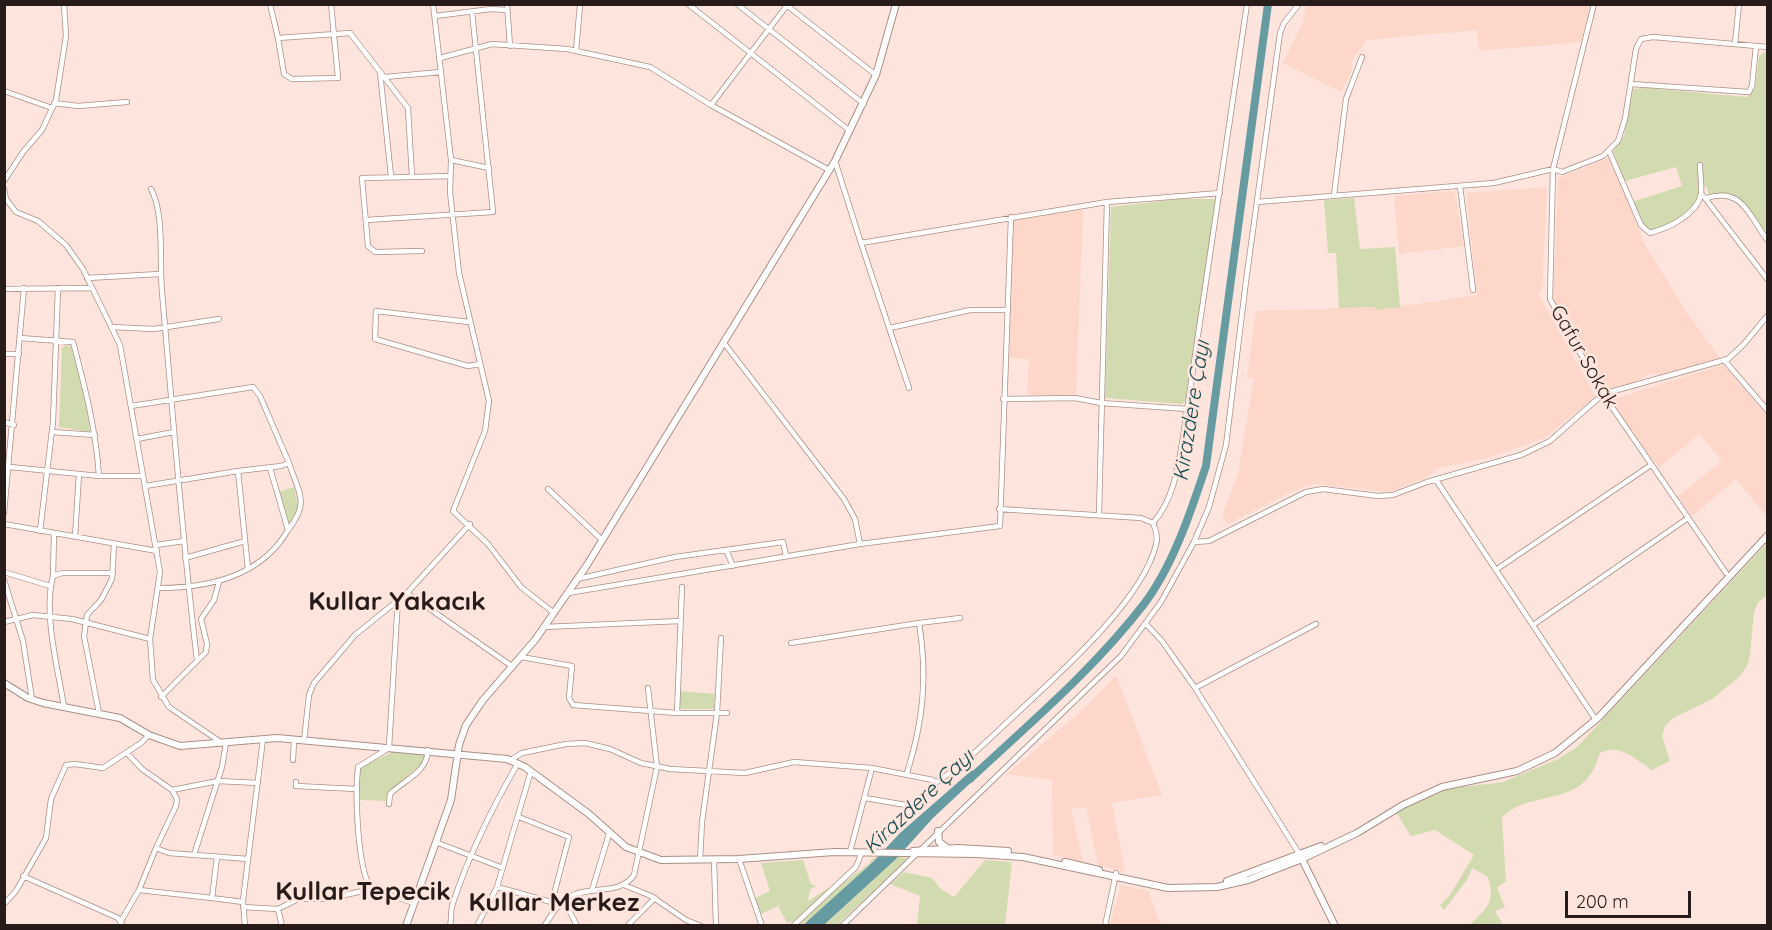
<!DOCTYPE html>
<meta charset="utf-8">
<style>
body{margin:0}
#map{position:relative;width:1772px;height:930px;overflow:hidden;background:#fde5dd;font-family:Quicksand,sans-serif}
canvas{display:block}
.frame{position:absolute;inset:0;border:6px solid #271c19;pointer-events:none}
.scale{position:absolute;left:1565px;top:891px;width:126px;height:27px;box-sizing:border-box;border:3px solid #271c19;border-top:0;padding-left:8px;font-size:18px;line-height:21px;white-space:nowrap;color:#271c19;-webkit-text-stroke:4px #fde5dd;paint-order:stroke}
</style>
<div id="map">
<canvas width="1772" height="930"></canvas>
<div class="frame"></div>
<div class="scale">200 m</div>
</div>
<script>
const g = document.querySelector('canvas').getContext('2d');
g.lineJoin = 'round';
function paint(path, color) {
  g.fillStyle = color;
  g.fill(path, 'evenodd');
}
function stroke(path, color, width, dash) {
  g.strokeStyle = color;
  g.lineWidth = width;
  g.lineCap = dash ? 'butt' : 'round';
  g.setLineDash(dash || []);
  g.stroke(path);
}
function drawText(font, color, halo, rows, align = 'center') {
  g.font = font + ' Quicksand,sans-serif';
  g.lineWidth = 5;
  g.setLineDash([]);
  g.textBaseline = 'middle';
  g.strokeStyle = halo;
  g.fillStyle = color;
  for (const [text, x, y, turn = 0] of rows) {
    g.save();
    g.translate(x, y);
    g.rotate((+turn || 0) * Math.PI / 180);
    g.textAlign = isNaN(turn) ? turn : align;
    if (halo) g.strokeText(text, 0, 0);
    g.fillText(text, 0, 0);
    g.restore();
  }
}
const built = new Path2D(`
 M1306,5V4L1590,5L1581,42L1479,51L1477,30L1367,40L1352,60V70L1341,92L1283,63L1303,22Z
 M1611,157L1645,245L1687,313L1720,358L1659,375L1652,373L1635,382L1605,390L1555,306L1553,293L1558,178Z
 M1547,187L1542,292L1538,293L1595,396L1545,438L1487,458L1439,468L1425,478L1389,492L1316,484L1302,487L1228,524L1222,516L1238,473L1254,379L1247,377L1256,311L1375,307L1376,310L1477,295L1466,193Z
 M1452,191L1455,193L1464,246L1399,254L1394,196Z
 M1083,210L1076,395H1027L1029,359L1008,358L1013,220Z
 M1723,365L1767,415V517L1736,479L1692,516L1678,496L1722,461L1699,434L1659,468L1612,403L1613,399Z
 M1116,675L1162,795L1112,803L1125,872L1098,865L1086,807L1071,809L1083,862L1053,855L1052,780L1007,774L1086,707Z
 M1121,885L1148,891L1161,925H1110Z`);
const green = new Path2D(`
 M1767,50V239C1743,210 1755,192 1708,194L1707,187H1703V162H1698V195L1695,203L1678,219L1652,231L1644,228L1632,202L1682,186L1676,167L1625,181L1613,151L1624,136L1633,89L1647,88L1747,97L1755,88L1759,56Z
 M1354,198L1360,249L1395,247L1400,307L1376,310L1374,307L1339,308L1336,253H1328L1324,200Z
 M1180,199H1216L1187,399L1182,404L1105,398L1111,207Z
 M65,345L71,347L86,402L90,432L59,427L62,348Z
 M294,487L299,510L292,522L287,523L278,492Z
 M1767,543V596L1758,602L1754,612L1750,655L1747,666L1739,677L1712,699L1673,718L1665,726L1662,736L1670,761L1652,770C1634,759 1621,743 1600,753C1597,760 1595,769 1590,775C1570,805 1523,792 1502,818L1506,881L1497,888L1505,907L1495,911L1503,925H1470C1487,907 1496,903 1488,877L1472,868L1467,880L1444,910L1440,905L1450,895L1474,855L1435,830L1411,836L1396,812L1447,789L1503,782L1558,759L1577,747Z
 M679,691L715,694L714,709H680Z
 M397,750L422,753L426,758C417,771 388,788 387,801L360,800V767Z
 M898,857L909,858L837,925L824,926Z
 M872,858H877C864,872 812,925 795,926L827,895L870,863Z
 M803,860L811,884L816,886L810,890L808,901L832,886L796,920L787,923L778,906L761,914L755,898L770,891L761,863Z
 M985,860L1012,862L1005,925H917L920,896L890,884L904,872L932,878L941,889L954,897Z`);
const water = new Path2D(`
 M972,770L978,776L933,818L896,859L824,925L802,926L872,863L900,833Z`);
const river = new Path2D(`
 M970,779C1030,723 1094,669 1144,604C1173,566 1191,511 1206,466L1268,4`);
const street = new Path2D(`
 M270,4L278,38L350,33L408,108L412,177L450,176
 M433,4L451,160L450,192L459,273L489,401L485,431L453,511L488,544L521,587L554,613
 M507,4L510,46
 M688,4L850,131
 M737,4L864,104
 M785,4L876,75
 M1594,4L1553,169L1550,299L1603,394L1726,573
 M435,16L491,9L507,10
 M278,38L284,74L292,79L338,78L331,4
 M1735,44L1739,4
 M576,51L580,4
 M440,58L492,44L567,49L650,67L711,105L829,170
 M380,72L391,176
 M385,77L441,72
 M1631,84L1749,92L1752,86L1756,46
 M4,91L52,108
 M54,103L78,106L127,102
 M711,105L788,4
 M1609,151L1641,225L1650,233C1668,228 1697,215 1701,194C1702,185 1700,174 1700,165
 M451,160L489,168
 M835,161L861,243L1107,202L1220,193
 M412,177L362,178L368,246L375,252L422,251
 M4,181L23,152L42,130L56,100L66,36L64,4
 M1460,186L1473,290
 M4,189L6,199L16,212L38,221L66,245L83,269L120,345L160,572L150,639L153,680L169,707L222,743
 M151,189C165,214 159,262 162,292C173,415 182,538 197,660
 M1701,193L1768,280
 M1334,195L1346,99L1362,57
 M1707,198C1743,186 1750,218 1768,241
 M1257,202L1494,183L1553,169L1562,172L1603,156L1618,141L1625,119L1636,49L1641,39L1653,37L1768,47
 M366,220L493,212L472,12
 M861,243L909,388
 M87,278L160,274
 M4,289L92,288
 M469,322L376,311L375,339L468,366L480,364
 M111,327L154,329L219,319
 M890,328L970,310H1006
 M724,343L844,499L855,519L860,544
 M4,354H19
 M1724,360L1768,411
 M1003,399L1075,398L1101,403L1187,409
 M131,406L253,387L260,396L289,463L281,466L238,471L248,569
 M4,422L14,425
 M52,432L95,435
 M137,439L174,432
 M10,467L99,476C96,430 85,387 73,342L20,338
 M99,476H143
 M1436,480L1594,717
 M145,486L238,471
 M548,489L601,539
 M999,509L1141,518L1153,523C1174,499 1178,467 1183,437L1247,4
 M4,513L24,288
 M1099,514L1107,202
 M4,524L157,551
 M288,530C310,502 299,494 289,463
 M40,531L53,422L58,288
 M75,537L79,474
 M1194,542L1209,541L1306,492L1323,489L1378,496L1393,495L1427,482L1521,455L1550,441L1603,394L1728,359L1744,344L1768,315
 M156,545L184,541
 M726,550L733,566
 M185,558L245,541
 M1497,569L1651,465
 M4,572L50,586
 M53,576L54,533
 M577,579L675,557L783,542L786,556
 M4,580L23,641L32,699
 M159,588C208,588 261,577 288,530L270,468
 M407,593L513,667
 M568,593L860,544L1000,526L1011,217
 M4,622L33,615L72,619L150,639
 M1146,624L1162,641L1195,688L1300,855
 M1533,625L1688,518
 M544,627L680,621
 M721,638L717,713H727
 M791,643L919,623
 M521,657L572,666L569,698L573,705L677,713L682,587
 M1195,688L1316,624
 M161,697L206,652L207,644L201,619L214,600L219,582
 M64,707C58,669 43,613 53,576L62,573H113
 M99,713L84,636L87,615L101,600L112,579L114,544
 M677,713H717L702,822L700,860
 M304,741L309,695L314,683L355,635L407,593L470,524
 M389,747L398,599
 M389,748L358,767C355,794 357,867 371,889L414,903
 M127,753L142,769L172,790
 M293,760L294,740
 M511,760L522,753L566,744L585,743L610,749L641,763L670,769L745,773L794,762L872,768L933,780L935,783L872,850
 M907,773C923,722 928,677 919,623L960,618
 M296,782V786L356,789
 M935,783C965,764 990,738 1016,714C1058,675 1142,601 1156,545C1158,538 1156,530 1153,523
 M865,798L912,806
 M389,804L390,794C404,780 427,773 428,750
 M519,817L569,837L552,902
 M438,843L503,868
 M850,852L872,768
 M194,855L222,767L226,743
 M217,857L212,898L243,902
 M248,859L169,853L156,848L176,806L177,799L172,790L218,781L258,783
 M739,859L762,926
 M714,860L716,926
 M23,876L118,918L123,926
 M624,885L651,896L686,920L701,926
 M497,887L555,903
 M139,890L212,898
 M592,890L609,834
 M564,900L577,926
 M4,904L16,891L46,838L51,799L66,765L75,764L103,768L141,743L149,735
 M243,907L278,909L282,926
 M278,909L298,899H328L371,889
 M121,921L139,890L156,848
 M245,926L243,900L263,739
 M450,926C452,918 450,910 453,903C469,854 492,808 518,763
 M477,926L497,887L531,771
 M544,926C552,915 558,903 569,897C589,885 620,896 634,875L657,767L648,688
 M627,926L655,898
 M793,926L856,867L862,852
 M842,926L1121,656L1161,602L1194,542L1209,507L1226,445L1246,281L1280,33L1284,23L1299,4
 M1105,926L1116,873`);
const secondary = new Path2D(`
 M4,683L28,698L43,703L120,718L149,735L180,746L277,738L507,759L525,767L589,814L626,847L661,860L739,859L834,852L976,854L1023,857L1168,888L1217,887L1248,880L1302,859L1357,833L1403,805L1442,787L1517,771L1555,753L1599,717L1768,535
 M938,831L939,842L946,847
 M913,851L958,848L1008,851
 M1300,855L1335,926
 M1065,862L1099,870
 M1227,881L1321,846
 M406,926L451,800L459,745L466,725L483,700L535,640L587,565L835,161L876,75L896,4`);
const streetNames = [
 ["Gafur Sokak",1584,357,60]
];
const waterNames = [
 ["Kirazdere Çayı",1192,411,-81],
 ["Kirazdere Çayı",919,802,-43]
];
const districtNames = [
 ["Kullar Yakacık",397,602],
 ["Kullar Tepecik",363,892],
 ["Kullar Merkez",554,903]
];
paint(built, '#fcd7ca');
paint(green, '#d2dbb0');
paint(water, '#659ba1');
stroke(river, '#659ba1', 8);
stroke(street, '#aa8f86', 6);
stroke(secondary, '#aa8f86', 8);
stroke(street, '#fff', 4.5);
stroke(secondary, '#fff', 6);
drawText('20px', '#271c19', '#fde5dd', streetNames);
drawText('italic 21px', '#1b4c51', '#fde5dd', waterNames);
drawText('bold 26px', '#271c19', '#fde5dd', districtNames);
</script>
